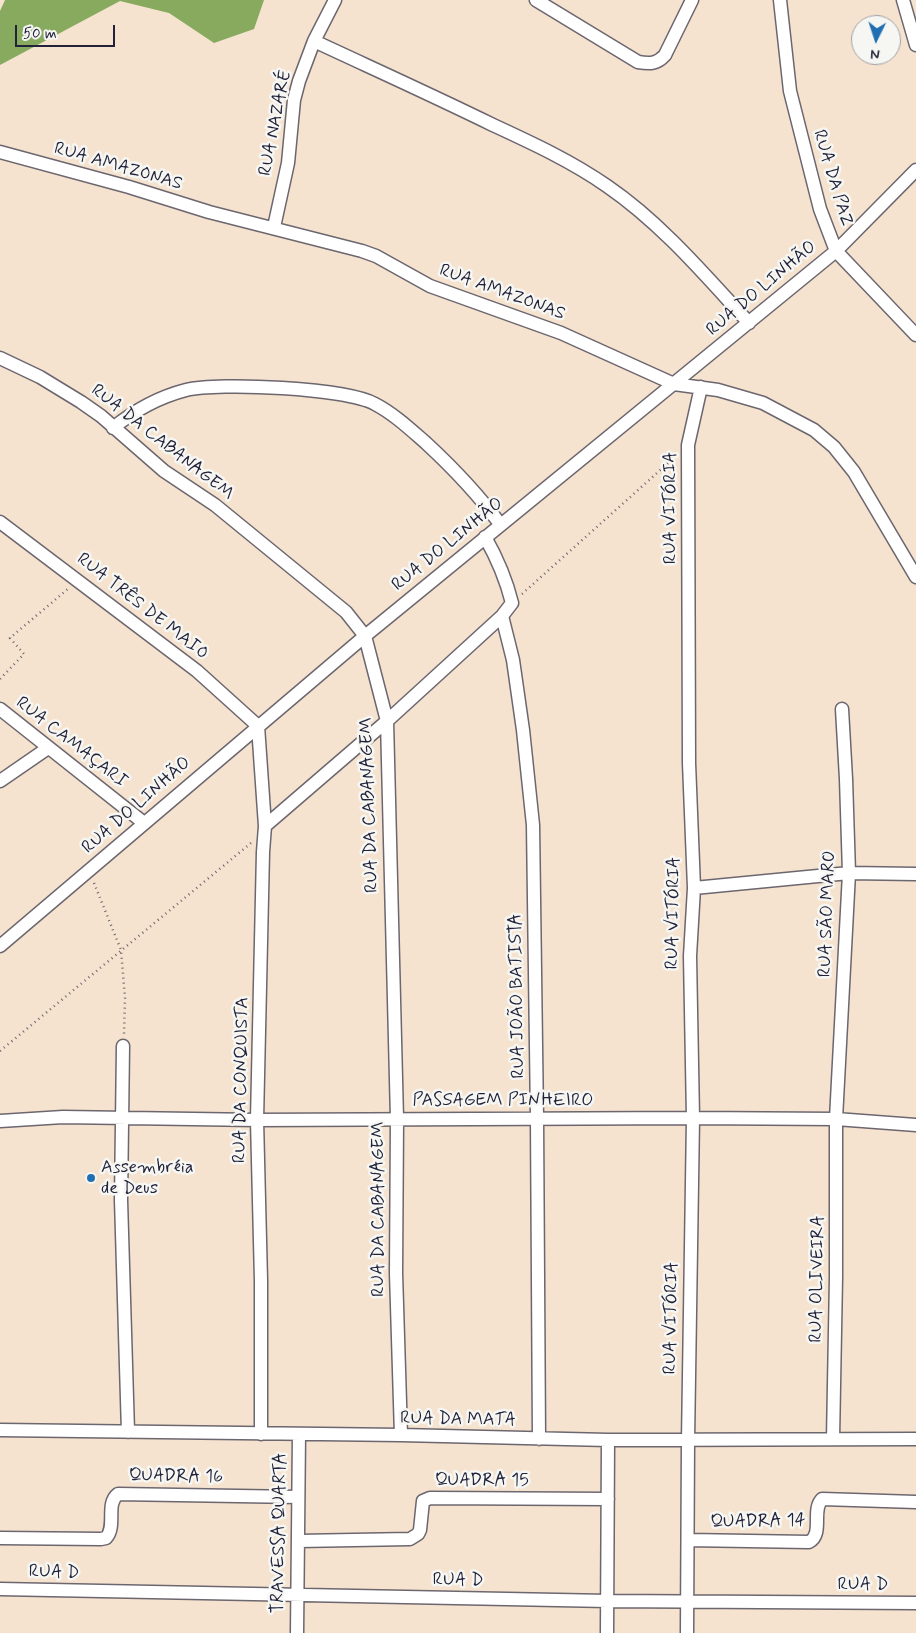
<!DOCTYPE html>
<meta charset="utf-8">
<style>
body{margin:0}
#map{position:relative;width:916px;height:1633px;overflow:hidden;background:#f5e3cf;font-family:Mynerve,sans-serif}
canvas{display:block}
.north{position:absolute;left:851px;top:15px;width:50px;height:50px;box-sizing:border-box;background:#f6f6f2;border:1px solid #a1a1a9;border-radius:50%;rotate:184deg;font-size:14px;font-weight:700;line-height:20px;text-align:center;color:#22223b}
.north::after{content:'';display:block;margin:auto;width:18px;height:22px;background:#1f6fb2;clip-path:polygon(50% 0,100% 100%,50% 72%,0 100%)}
.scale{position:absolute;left:15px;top:25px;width:100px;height:22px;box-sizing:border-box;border:2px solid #22223b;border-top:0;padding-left:6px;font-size:15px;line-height:18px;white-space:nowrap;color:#22223b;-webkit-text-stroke:4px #f6f6f2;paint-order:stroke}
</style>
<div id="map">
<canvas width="916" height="1633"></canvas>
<div class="north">N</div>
<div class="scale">50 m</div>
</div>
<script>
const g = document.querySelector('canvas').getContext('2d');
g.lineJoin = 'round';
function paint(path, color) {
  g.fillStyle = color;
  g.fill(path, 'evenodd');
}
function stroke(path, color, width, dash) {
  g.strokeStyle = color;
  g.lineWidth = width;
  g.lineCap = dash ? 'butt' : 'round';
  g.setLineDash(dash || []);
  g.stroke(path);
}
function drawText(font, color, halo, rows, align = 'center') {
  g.font = font + ' Mynerve,sans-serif';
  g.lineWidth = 5;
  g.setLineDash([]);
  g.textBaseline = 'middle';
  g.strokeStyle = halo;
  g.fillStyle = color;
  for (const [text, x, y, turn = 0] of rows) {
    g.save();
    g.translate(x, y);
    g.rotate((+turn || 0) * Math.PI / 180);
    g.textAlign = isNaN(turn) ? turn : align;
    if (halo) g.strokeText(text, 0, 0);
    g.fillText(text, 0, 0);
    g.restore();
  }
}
const forest = new Path2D(`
 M5,0H264L254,29L214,43L169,13L120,1L0,65V11Z`);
const path = new Path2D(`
 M522,594L676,456
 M0,679L24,654L10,638L69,588
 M94,883L121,950L125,998L124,1034
 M0,1051L251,843`);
const minor = new Path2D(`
 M536,0L638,62C650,64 657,64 665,55L692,0
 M780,0L790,91L820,209L836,251L916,335
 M903,0L916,45
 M314,41C374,69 434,96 493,125C532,143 571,161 607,186C661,223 705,275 749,323
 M0,152L129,187L209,212L362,251L376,256L430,286L561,333L674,384L718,390L763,403L814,430L834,447L854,472L916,577
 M274,227L288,163L294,100L299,81L314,41L335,0
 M0,358L40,377L81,402L101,416L164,471L215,505L346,612L365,636L387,721L397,1119L396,1273L401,1435
 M113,428C135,410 159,397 186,390C219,382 346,388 375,404C394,414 410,429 426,443C453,468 478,494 500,524
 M0,522L197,671L258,726L265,826L263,852L257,1120L261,1281V1434
 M502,616L513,660L523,730L533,825L537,1119L539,1439
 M0,709L144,823
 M0,781L48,748
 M265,826L387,721L502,616L512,603C506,579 497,558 485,537
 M694,888L849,873L916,874
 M0,946L365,636L836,251L916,170
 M123,1046L121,1200L128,1432
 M0,1121L63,1117L257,1120L693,1118L836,1119L916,1125
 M0,1430L401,1435L608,1440L916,1439
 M833,1439L836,1277V1119L849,873L846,779L842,709
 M0,1538L101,1539L106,1538C117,1526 105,1504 118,1494L298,1497
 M688,1540L809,1542C824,1534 811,1510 822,1499L916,1502
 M298,1541L410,1539L418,1534L420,1530L423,1501L430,1498L608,1499
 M0,1589L608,1601L916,1603
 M297,1633L299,1434
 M607,1633L608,1440
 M687,1633L688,1441L693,1118L690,956L694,888L689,763L688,445L701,387`);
const markers = [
 [91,1178,5,"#1f6fb2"]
];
const streetNames = [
 ["RUA NAZARÉ",276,123,-79],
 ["RUA AMAZONAS",118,167,16],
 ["RUA DA PAZ",832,178,73],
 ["RUA DO LINHÃO",762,289,-40],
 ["RUA AMAZONAS",502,293,20],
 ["RUA DA CABANAGEM",162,443,38],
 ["RUA VITÓRIA",671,508,-90],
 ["RUA DO LINHÃO",448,545,-39],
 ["RUA TRÊS DE MAIO",142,607,38],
 ["RUA CAMAÇARI",71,743,38],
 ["RUA DA CABANAGEM",370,805,-92],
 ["RUA DO LINHÃO",137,806,-41],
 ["RUA VITÓRIA",674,913,-89],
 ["RUA SÃO MARO",828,914,-88],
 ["RUA JOÃO BATISTA",518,996,-91],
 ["RUA DA CONQUISTA",242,1080,-89],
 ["PASSAGEM PINHEIRO",503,1101],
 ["RUA DA CABANAGEM",379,1209,-90],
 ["RUA OLIVEIRA",818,1279,-89],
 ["RUA VITÓRIA",672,1318,-89],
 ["RUA DA MATA",458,1420,1],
 ["QUADRA 16",176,1477,1],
 ["QUADRA 15",482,1481],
 ["QUADRA 14",758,1522,-1],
 ["TRAVESSA QUARTA",280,1533,-89],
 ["RUA D",54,1573,2],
 ["RUA D",458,1581,1],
 ["RUA D",863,1585]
];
const poiNames = [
 ["Assembréia",101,1168],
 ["de Deus",101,1189]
];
paint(forest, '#87aa5f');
stroke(minor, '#6c666f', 15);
stroke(path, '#6c666f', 2.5, [1, 4]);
stroke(minor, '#fff', 12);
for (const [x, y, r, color] of markers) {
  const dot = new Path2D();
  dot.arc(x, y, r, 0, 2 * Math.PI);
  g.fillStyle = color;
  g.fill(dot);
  stroke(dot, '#f6f6f2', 2);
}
drawText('18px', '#22223b', '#f6f6f2', streetNames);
drawText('18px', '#22223b', '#f6f6f2', poiNames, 'left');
</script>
